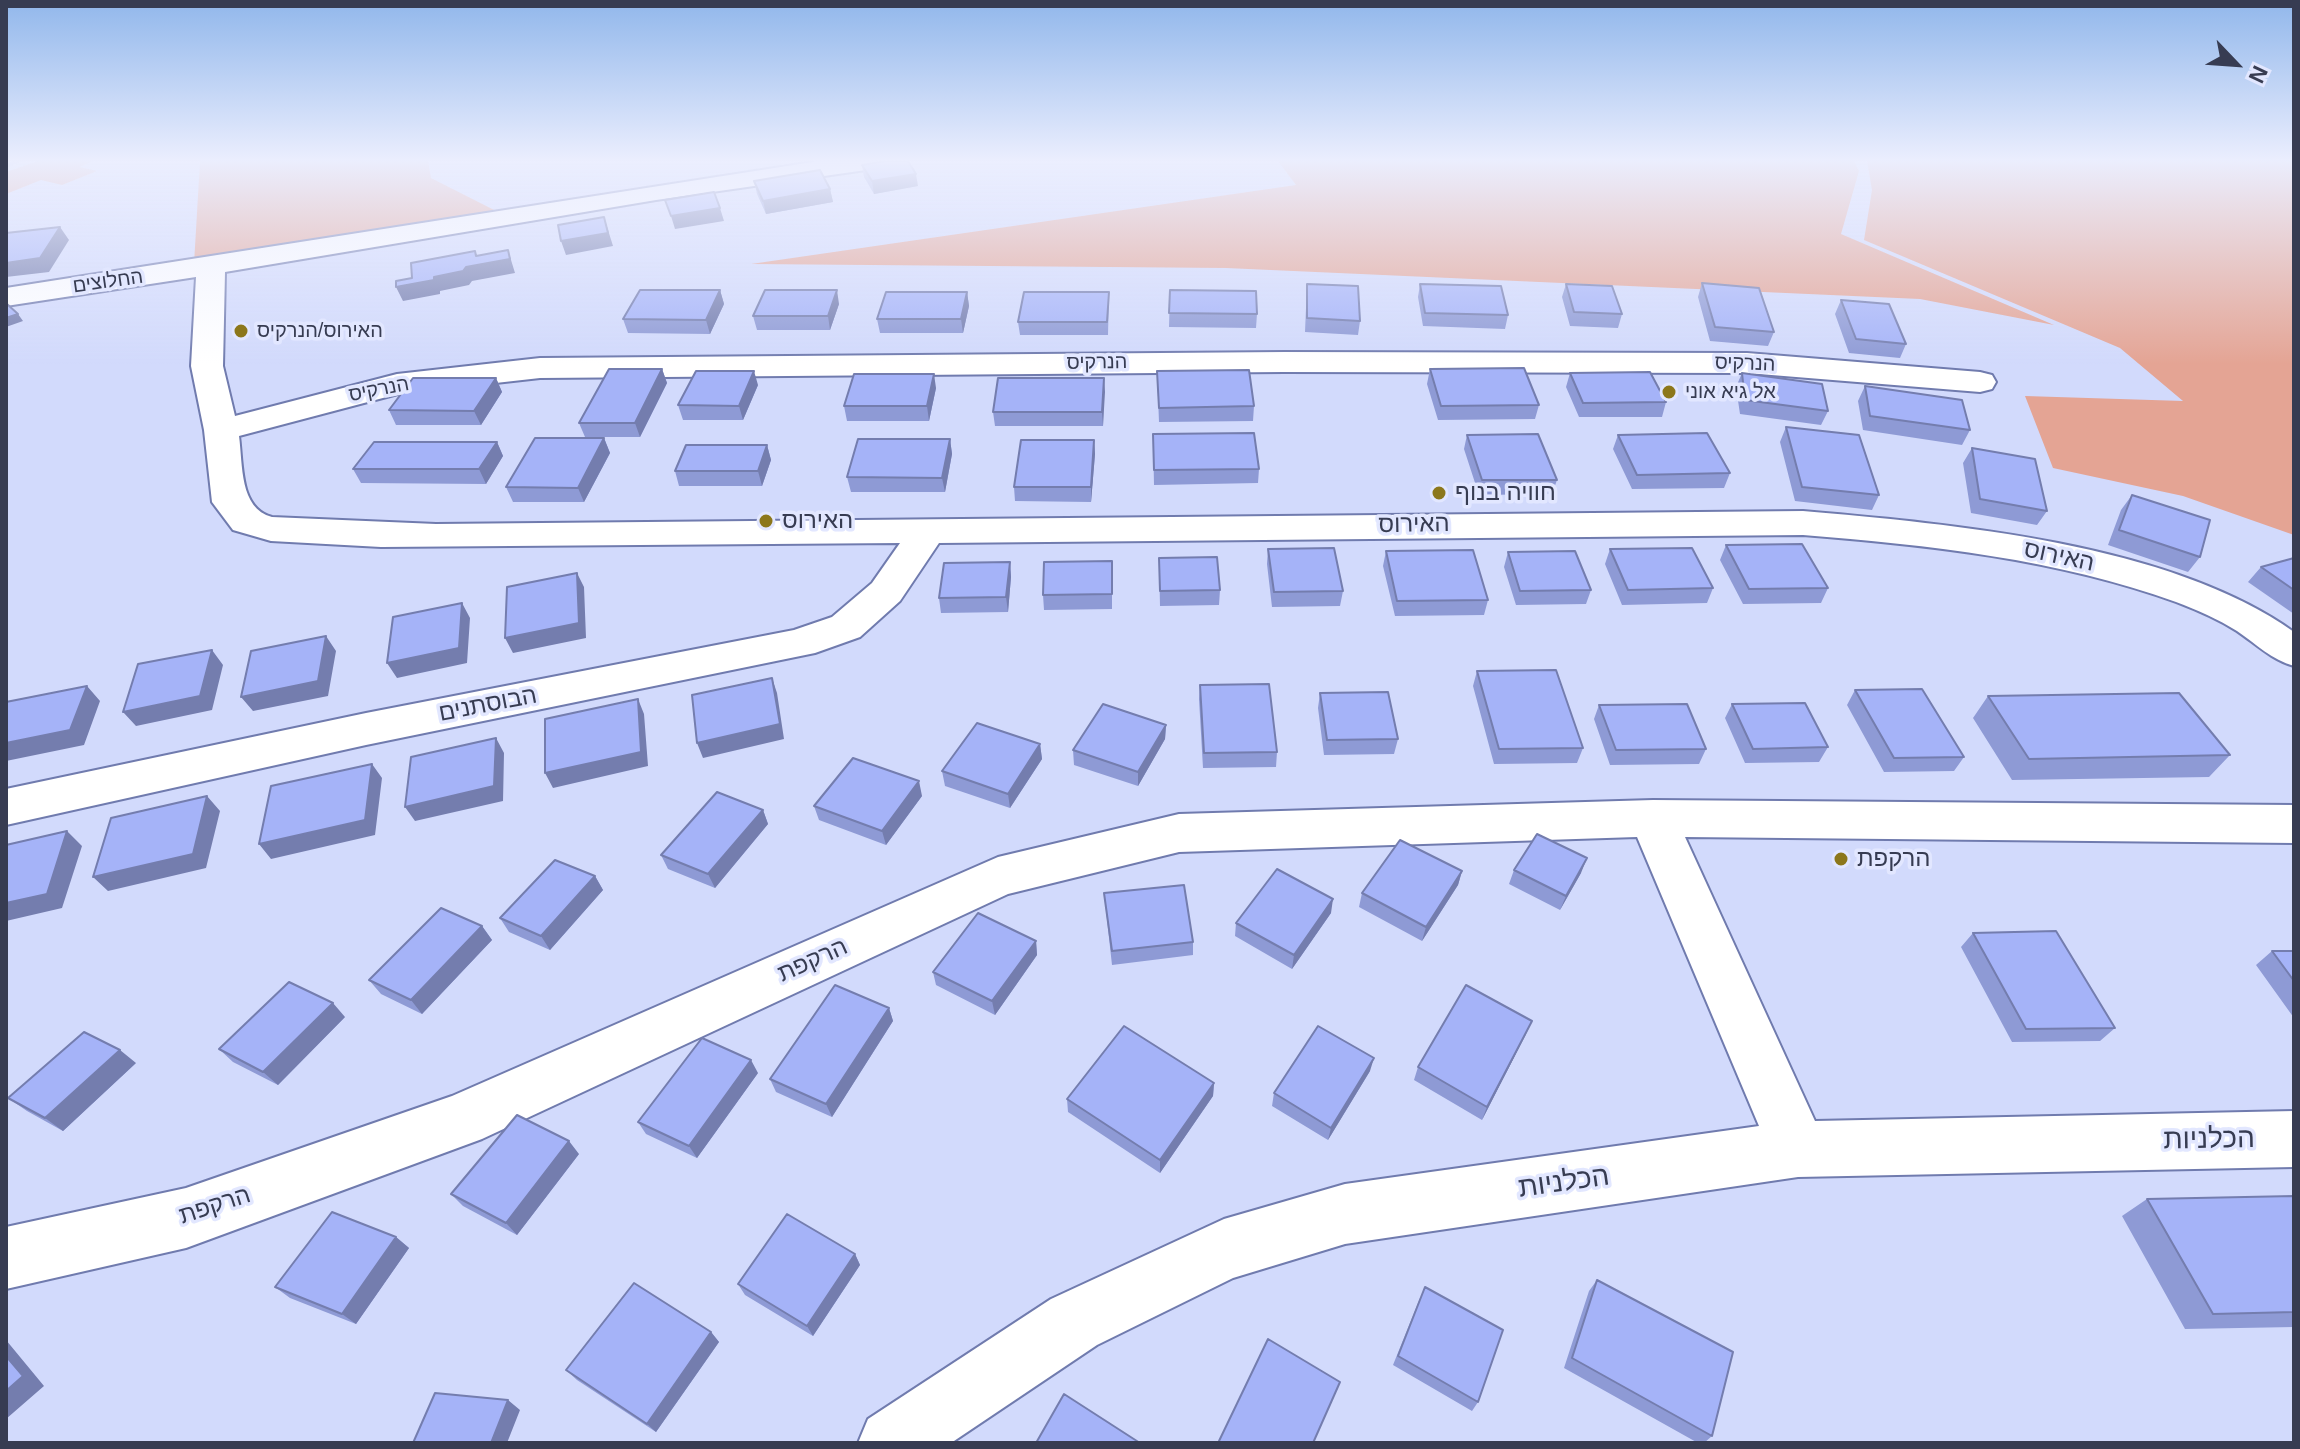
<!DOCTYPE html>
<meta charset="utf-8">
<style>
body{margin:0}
#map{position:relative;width:2300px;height:1449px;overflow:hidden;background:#d2dafc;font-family:Helvetica,sans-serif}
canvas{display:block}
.frame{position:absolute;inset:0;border:8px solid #373c52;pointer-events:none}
.north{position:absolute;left:2196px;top:24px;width:80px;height:80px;-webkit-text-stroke:6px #e2e7ff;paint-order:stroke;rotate:115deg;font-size:22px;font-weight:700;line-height:32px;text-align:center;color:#373c52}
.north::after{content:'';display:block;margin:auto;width:28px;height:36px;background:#373c52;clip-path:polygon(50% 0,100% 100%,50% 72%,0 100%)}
</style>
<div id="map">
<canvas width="2300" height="1449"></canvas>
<div class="frame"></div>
<div class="north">N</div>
</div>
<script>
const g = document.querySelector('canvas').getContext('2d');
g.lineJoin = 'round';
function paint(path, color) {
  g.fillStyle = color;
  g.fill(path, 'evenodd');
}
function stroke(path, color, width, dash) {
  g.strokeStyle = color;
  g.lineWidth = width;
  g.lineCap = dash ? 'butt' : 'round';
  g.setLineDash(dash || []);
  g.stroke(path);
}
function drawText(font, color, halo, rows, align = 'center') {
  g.font = font + ' Helvetica,Heebo,sans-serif';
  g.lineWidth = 7;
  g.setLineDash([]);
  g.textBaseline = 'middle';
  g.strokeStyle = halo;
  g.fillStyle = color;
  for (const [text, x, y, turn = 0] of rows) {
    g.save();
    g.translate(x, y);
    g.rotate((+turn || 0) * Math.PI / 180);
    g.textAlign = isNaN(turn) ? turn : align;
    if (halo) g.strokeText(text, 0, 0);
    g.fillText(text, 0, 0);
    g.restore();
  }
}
const green = new Path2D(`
 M38,161H93L80,167L97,171L62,185L41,180L6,194V172Z
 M200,161H428L431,178L502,214L194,264Z
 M1278,161H1854L1859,171L1841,234L2054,325L1920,299L1226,268L751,264L1296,185Z
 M1867,161H2294V535L2183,496L2053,468L2025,396L2183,401L2120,348L1864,240L1872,190Z`);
const stream = new Path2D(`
 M14,161H23L6,168V164Z`);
const minor = new Path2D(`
 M819,161H886L882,166L873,169L656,200L225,272L223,366L235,416L397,374L540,358L1284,352L1747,353L1980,372L1992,375L1996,382L1992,389L1980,392L1747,373L1284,372L540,378L398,394L239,436C243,465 239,508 272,517L436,524L1803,511C1952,524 2170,543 2294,632V666C2272,660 2256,644 2237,631C2218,619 2197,610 2176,602C2057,559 1929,545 1803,535L939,543L900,601L860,637L815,653L366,745L6,825V789L366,713L794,630L832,617L872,583L900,543L381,547L271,541L233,530L212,502L204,430L191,366L196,277L6,306V288Z
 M1653,800L2294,805V843L1685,837L1815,1121L2294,1111V1167L1798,1177L1345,1244L1233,1278L1097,1345L951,1443H858L868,1419L1051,1299L1224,1219L1345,1184L1759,1126L1637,837L1179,852L1008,894L482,1139L186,1248L6,1289V1227L186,1188L452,1096L998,857L1179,814Z`);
const wall = new Path2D(`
 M862,165L918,186L874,194L864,177Z
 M754,181L830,189L833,202L766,214L757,194Z
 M1702,283L1774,332L1768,346L1710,341L1698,297Z
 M1307,284L1360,321L1358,335L1305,332Z
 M1420,284L1508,315L1505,329L1423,326L1418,297Z
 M1566,284L1622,314L1618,328L1570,326L1562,297Z
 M720,290L724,304L710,334L628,333L623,319Z
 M1170,290L1257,314L1256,328L1169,327Z
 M967,292L969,306L963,333H880L877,319Z
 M1109,292L1108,335H1020L1018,322Z
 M1841,300L1906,344L1900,358L1849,353L1835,314Z
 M839,304L830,330H757L753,316Z
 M662,369L667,383L640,437H585L579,423Z
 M1430,369L1539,405L1535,419L1438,420L1427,384Z
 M1157,371L1254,406L1253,421L1159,422Z
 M1570,373L1666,402L1662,417H1579L1566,387Z
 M1742,373L1828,411L1821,425L1740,414L1736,387Z
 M496,378L502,392L481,425H396L389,410Z
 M1104,378L1103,426H995L993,412Z
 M758,385L743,420H683L678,405Z
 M1865,386L1970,430L1962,445L1863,430L1858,401Z
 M936,388L929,421H847L844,406Z
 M1786,427L1879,495L1872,510L1795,501L1780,442Z
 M1153,434L1259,469L1258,483L1154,485Z
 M1467,435L1557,480L1552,494L1479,495L1464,449Z
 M1618,435L1730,473L1724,488L1632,489L1613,449Z
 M604,438L610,453L584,502H513L506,487Z
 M950,439L952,454L945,492H851L847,477Z
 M1094,440L1095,454L1091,502L1015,501L1014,487Z
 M497,442L503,456L486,484L361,483L353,469Z
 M767,445L771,460L762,486H679L675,471Z
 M1972,448L2047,511L2037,525L1971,513L1963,463Z
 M2132,495L2200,557L2188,572L2108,545L2121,510Z
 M1726,545L1828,588L1821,603L1743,604L1720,560Z
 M1268,549L1343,591L1340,606L1272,607L1267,564Z
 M1610,549L1713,588L1707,603L1622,605L1605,564Z
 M1386,551L1488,600L1484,615L1395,616L1383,566Z
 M1508,552L1591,590L1586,604L1516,605L1504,567Z
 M1159,558L1220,590L1219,605L1160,606Z
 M2294,558V614L2248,582L2261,567Z
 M1112,561V609L1044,610L1043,595Z
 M1010,562L1011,577L1008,612L941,613L939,598Z
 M1477,671L1583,748L1577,763L1494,764L1473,686Z
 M1200,685L1277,752L1276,767L1203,768L1199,699Z
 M1855,690L1964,757L1954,771L1884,772L1847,705Z
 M1320,693L1398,739L1394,754L1324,755L1318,708Z
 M1988,696L2230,755L2209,777L2012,780L1973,718Z
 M1732,704L1828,747L1819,762L1745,763L1725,718Z
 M1599,705L1706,749L1699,764L1610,765L1594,719Z
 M1166,725L1165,739L1138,786L1074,765L1073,750Z
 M1040,744L1042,759L1010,808L945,786L942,771Z
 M922,796L886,845L819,820L814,806Z
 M763,810L768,824L715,888L668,869L661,855Z
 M1514,870L1581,873L1560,910L1509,884Z
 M1462,871L1458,885L1422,941L1359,907L1362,893Z
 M595,876L603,890L550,950L509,932L500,918Z
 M1104,893L1193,942V955L1112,965Z
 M1331,913L1292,969L1235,936L1236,923Z
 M482,926L492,940L422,1014L381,994L369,980Z
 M1973,933L2115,1028L2100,1041L2012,1042L1961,947Z
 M1036,941L1037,955L995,1015L936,985L933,972Z
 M2272,951H2294V1018L2256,965Z
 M889,1008L893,1021L832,1117L776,1092L770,1079Z
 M345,1017L278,1085L233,1062L219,1049Z
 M1526,1034L1482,1120L1414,1080L1418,1067Z
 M136,1063L63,1131L27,1111L8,1098Z
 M1370,1071L1328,1140L1272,1106L1274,1093Z
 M758,1073L697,1158L646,1134L638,1122Z
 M1214,1083L1213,1096L1160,1173L1068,1112L1067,1099Z
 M579,1154L517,1235L463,1206L451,1194Z
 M2294,1196V1327L2185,1329L2122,1216L2147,1199Z
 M396,1237L409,1248L356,1324L290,1298L275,1287Z
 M855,1254L860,1265L813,1336L745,1295L738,1284Z
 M1597,1280L1712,1436L1704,1443H1698L1564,1368L1589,1291Z
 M1420,1298L1478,1402L1472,1411L1393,1365Z
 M711,1332L719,1342L656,1432L577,1380L566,1370Z`);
const shadedWall = new Path2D(`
 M916,174L918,186L874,194L872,181Z
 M830,189L833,202L766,214L763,201Z
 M720,208L724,221L675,229L671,216Z
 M604,217L613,246L566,255L561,241Z
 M60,227L69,240L49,272L6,277V263Z
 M508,250L515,273L472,281L469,285L440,291V294L403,301L396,287L466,267L476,256L475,251L481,265Z
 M720,290L724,304L710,334L706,320Z
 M837,290L839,304L830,330L828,316Z
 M967,292L969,306L963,333L961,319Z
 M18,314L23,321L6,327V318Z
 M662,369L667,383L640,437L635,423Z
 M754,371L758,385L743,420L739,406Z
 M934,374L936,388L929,421L927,406Z
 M496,378L502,392L481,425L474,411Z
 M1104,378L1105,392L1103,426L1102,412Z
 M604,438L610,453L584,502L578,488Z
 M950,439L952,454L945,492L942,478Z
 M1094,440L1095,454L1091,502V487Z
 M497,442L503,456L486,484L479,469Z
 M767,445L771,460L762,486L758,471Z
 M1010,562L1011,577L1008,612L1006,597Z
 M577,573L584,587L586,638L513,653L505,638Z
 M462,603L470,618L467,663L397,678L387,663Z
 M326,636L336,651L328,696L253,711L241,697Z
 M212,650L223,665L212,710L136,726L123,712Z
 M772,678L777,693L784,739L703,758L697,743Z
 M87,686L100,701L84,745L6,761V743Z
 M638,699L644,714L648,766L553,788L545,773Z
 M1166,725L1165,739L1138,786V772Z
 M496,738L504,753L503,801L415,821L405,807Z
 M1040,744L1042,759L1010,808L1008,794Z
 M372,764L382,778L375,835L271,859L259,844Z
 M919,781L922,796L886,845L882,831Z
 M207,796L220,811L206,868L108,891L93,877Z
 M763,810L768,824L715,888L708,874Z
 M67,831L82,846L62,908L6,921V903Z
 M1587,858L1581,873L1560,910L1566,896Z
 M1462,871L1458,885L1422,941L1426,927Z
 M595,876L603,890L550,950L541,936Z
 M1333,899L1331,913L1292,969L1294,955Z
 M482,926L492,940L422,1014L411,1000Z
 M1036,941L1037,955L995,1015L992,1001Z
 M333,1003L345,1017L278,1085L263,1072Z
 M889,1008L893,1021L832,1117L826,1104Z
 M1532,1021L1526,1034L1482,1120L1487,1107Z
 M120,1050L136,1063L63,1131L45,1118Z
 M1374,1058L1370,1071L1328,1140L1331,1128Z
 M751,1060L758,1073L697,1158L689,1146Z
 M1214,1083L1213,1096L1160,1173V1160Z
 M569,1141L579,1154L517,1235L506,1223Z
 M396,1237L409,1248L356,1324L342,1314Z
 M855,1254L860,1265L813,1336L807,1326Z
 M711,1332L719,1342L656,1432L647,1424Z
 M6,1340L44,1386L6,1419Z
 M508,1400L520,1410L507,1443H491Z`);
const building = new Path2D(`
 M885,161H908L916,174L872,181L862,165Z
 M820,170L830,189L763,201L754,181Z
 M714,192L720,208L671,216L665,200Z
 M604,217L608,233L561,241L558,225Z
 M60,227L40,258L6,263V233Z
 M508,250L510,259L466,267L463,271L434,277V280L396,287V281L412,278L411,263L475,251L476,256Z
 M1702,283L1759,288L1774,332L1715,327Z
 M1307,284L1358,286L1360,321L1307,318Z
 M1420,284L1501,286L1508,315L1425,313Z
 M1566,284L1612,286L1622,314L1574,312Z
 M640,290H720L706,320L623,319Z
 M765,290H837L828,316H753Z
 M1170,290L1256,291L1257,314L1169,313Z
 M886,292H967L961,319H877Z
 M1024,292H1109L1107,322H1018Z
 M1841,300L1889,304L1906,344L1856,339Z
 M6,304H7L18,314L6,318Z
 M1524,368L1539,405L1441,406L1430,369Z
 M609,369H662L635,423H579Z
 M1249,370L1254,406L1159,408L1157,371Z
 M696,371H754L739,406L678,405Z
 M1650,372L1666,402L1583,403L1570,373Z
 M1742,373L1822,384L1828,411L1745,400Z
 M854,374H934L927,406H844Z
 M413,378H496L474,411L389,410Z
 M998,378H1104L1102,412H993Z
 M1865,386L1962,400L1970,430L1870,416Z
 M1786,427L1859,435L1879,495L1802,487Z
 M1254,433L1259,469L1154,470L1153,434Z
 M1707,433L1730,473L1637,475L1618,435Z
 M1538,434L1557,480H1482L1467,435Z
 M535,438H604L578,488L506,487Z
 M858,439H950L942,478L847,477Z
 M1021,440H1094L1091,487H1014Z
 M374,442H497L479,469H353Z
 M686,445H767L758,471H675Z
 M1972,448L2035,459L2047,511L1980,499Z
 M2132,495L2210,520L2200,557L2119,530Z
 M1802,544L1828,588L1749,589L1726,545Z
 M1334,548L1343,591L1274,592L1268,549Z
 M1692,548L1713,588L1628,590L1610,549Z
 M1473,550L1488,600L1397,601L1386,551Z
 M1575,551L1591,590L1520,591L1508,552Z
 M1217,557L1220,590L1160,591L1159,558Z
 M2294,558V590L2261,567Z
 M1112,561V594L1043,595L1044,562Z
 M1010,562L1006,597L939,598L944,563Z
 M577,573L579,623L505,638L507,587Z
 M462,603L459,648L387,663L393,617Z
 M326,636L318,681L241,697L251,651Z
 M212,650L200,696L123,712L138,664Z
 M1556,670L1583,748L1499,749L1477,671Z
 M772,678L780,724L697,743L692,695Z
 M1269,684L1277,752L1204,753L1200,685Z
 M87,686L70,730L6,743V702Z
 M1922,689L1964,757L1894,758L1855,690Z
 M1388,692L1398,739L1327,740L1320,693Z
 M2179,693L2230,755L2029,759L1988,696Z
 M638,699L641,752L545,773V719Z
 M1805,703L1828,747L1753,749L1732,704Z
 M1103,704L1166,725L1138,772L1073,750Z
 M1687,704L1706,749L1616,750L1599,705Z
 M977,723L1040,744L1008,794L942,771Z
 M496,738L494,786L405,807L411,757Z
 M853,758L919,781L882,831L814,806Z
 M372,764L365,820L259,844L271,786Z
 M717,792L763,810L708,874L661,855Z
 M207,796L193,854L93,877L111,818Z
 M67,831L47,894L6,903V845Z
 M1537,834L1587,858L1566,896L1514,870Z
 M1400,840L1462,871L1426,927L1362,893Z
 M555,860L595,876L541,936L500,918Z
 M1277,869L1333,899L1294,955L1236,923Z
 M1184,885L1193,942L1112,951L1104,893Z
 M441,908L482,926L411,1000L369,980Z
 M978,913L1036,941L992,1001L933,972Z
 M2056,931L2115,1028L2026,1029L1973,933Z
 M2272,951H2294V981Z
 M289,982L333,1003L263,1072L219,1049Z
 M835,985L889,1008L826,1104L770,1079Z
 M1466,985L1532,1021L1487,1107L1418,1067Z
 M1124,1026L1214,1083L1160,1160L1067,1099Z
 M1318,1026L1374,1058L1331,1128L1274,1093Z
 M84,1032L120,1050L45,1118L8,1098Z
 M702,1038L751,1060L689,1146L638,1122Z
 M517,1115L569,1141L506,1223L451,1194Z
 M2294,1196V1312L2213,1314L2147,1199Z
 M332,1212L396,1237L342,1314L275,1287Z
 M787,1214L855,1254L807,1326L738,1284Z
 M1597,1280L1733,1352L1712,1436L1572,1358Z
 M634,1283L711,1332L647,1424L566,1370Z
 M1425,1287L1503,1330L1478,1402L1398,1356Z
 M1268,1339L1340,1382L1313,1443H1222L1219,1441Z
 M6,1356L23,1376L6,1391Z
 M435,1393L508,1400L491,1443H413Z
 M1064,1394L1140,1443H1036Z`);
const markers = [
 [241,331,8,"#8c771b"],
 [1669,392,8,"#8c771b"],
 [1439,493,8,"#8c771b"],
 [766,521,8,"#8c771b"],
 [1841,859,8,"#8c771b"]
];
const farStreetnames = [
 ["החלוצים",108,282,-8],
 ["הנרקיס",1097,363,-1],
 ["הנרקיס",1745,364,2],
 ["הנרקיס",379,390,-11]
];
const farPoinames = [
 ["האירוס/הנרקיס",257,331],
 ["אל גיא אוני",1685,392]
];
const poiNames = [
 ["חוויה בנוף",1455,493],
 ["האירוס",782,521],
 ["הרקפת",1857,859]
];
const streetNames = [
 ["האירוס",1414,525,-1],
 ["האירוס",2059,557,12],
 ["הבוסתנים",488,705,-11],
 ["הרקפת",813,961,-24],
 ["הרקפת",215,1206,-18]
];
const nearStreetnames = [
 ["הכלניות",2209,1140,-1],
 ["הכלניות",1564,1183,-8]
];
paint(green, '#e4a494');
paint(stream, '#b0bcef');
stroke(minor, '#707bae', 4);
paint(minor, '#fff');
paint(wall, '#8e9ad5');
paint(shadedWall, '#747dae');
paint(building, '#a5b3f8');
stroke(building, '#747dae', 2);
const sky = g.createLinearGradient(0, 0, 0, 364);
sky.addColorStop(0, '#91b7eb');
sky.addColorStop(0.44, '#ebeefe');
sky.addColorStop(1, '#ebeefe00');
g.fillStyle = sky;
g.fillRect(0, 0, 2300, 364);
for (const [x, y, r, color] of markers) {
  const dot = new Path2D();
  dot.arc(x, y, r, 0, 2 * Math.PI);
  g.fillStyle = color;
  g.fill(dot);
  stroke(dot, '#e2e7ff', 3);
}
drawText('20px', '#373c52', '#e2e7ff', farStreetnames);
drawText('20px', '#373c52', '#e2e7ff', farPoinames, 'left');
drawText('24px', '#373c52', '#e2e7ff', poiNames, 'left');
drawText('24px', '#373c52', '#e2e7ff', streetNames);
drawText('28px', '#373c52', '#e2e7ff', nearStreetnames);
</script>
